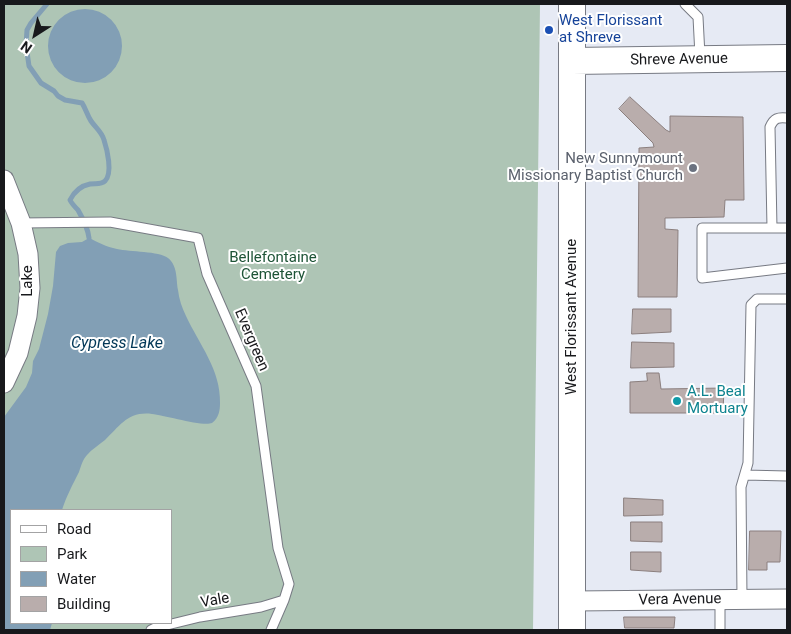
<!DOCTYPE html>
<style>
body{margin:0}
#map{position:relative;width:791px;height:634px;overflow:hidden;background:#e6eaf4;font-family:Roboto,sans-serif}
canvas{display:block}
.frame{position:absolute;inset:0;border:5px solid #18191c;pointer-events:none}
.legend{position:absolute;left:10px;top:509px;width:162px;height:115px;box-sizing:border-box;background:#fff;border:1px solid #a3a3a4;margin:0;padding:6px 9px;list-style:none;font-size:15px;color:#18191c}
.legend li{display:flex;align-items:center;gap:10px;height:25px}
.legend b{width:25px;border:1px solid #a3a3a4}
.north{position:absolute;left:10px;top:10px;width:50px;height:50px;-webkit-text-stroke:4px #fff;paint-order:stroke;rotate:215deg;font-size:14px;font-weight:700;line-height:20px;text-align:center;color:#18191c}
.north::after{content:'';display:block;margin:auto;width:18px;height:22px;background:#18191c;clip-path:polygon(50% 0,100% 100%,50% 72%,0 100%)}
</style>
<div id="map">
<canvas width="791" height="634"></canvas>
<div class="frame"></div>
<ul class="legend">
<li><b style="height:6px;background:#fff"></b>Road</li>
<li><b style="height:14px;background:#aec5b5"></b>Park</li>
<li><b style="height:14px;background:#829fb5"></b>Water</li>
<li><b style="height:14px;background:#b9adac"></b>Building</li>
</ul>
<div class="north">N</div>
</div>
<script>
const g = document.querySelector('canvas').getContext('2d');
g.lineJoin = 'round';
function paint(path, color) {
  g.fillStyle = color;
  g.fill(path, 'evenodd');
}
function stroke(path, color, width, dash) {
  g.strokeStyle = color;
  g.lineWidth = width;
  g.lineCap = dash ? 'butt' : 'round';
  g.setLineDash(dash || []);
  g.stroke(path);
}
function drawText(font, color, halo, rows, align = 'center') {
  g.font = font + ' Roboto,sans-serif';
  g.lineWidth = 4;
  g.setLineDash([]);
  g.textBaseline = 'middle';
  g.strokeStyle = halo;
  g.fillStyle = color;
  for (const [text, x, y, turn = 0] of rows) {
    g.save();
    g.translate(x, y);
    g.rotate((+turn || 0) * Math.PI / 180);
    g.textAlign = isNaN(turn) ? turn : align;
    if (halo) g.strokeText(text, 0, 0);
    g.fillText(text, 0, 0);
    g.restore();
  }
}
const green = new Path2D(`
 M4,4H540L533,630H4ZM11,510H171V623H11Z`);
const water = new Path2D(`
 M48 46a37 37 0 1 1 74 0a37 37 0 1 1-74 0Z
 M89,238C98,242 106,247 117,249C130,252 159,251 168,258C178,266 176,280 178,290C179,299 182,308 186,316C199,344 221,370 220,403C220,410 219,418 212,423C203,427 164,415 152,414C128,411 120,426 105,440C99,445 92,449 87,455C83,459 81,466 79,472C73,484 66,497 62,510H11V623H52L50,630H4V417L26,387L32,373L33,361L39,349L48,314L53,286L56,252L60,246L68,243L82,242Z`);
const stream = new Path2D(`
 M47,4L31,23L27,30L26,45L29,66L41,83L54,91L58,96L65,100L82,103C86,109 87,115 91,121C95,127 102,132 104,140C107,149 113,173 105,181C101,185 95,183 90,184C80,186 74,192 70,200C72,204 75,207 78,210C83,219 88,228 89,238`);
const building = new Path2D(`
 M630,97L666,130L670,132V116L743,117L744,200H725L724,217L665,218V229L678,230L677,297H638L639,148L654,147L653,143L619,109Z
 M633,309H671V332L632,334Z
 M632,342L674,343V367L631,368Z
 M647,373H659L661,389L724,388L723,413H630V382L647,381Z
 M624,498L663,500V515L624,516Z
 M631,522H662V542L631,541Z
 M750,531H781L780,562H767V570H749Z
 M631,552H661V572L631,570Z
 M624,617H675L674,628H625Z`);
const lane = new Path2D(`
 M685,4L698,17L700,56
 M21,223L110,222L198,238L207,274L256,386L278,548L289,584L284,600L271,630
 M772,228L770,127C774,118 778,117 787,118
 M787,228H702V278L787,268
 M745,475L787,476
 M742,599L741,487L748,463L751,305L757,299H787
 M151,630L155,628L200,617L261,607L284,600
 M720,630V599`);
const street = new Path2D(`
 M4,180L21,223L28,254L30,288L27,316L18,353L4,383
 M573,601L787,599`);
const secondary = new Path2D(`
 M572,4V630
 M572,61L787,58`);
const markers = [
 [549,30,5,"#1a4fb4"],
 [693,168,5,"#6b7280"],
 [677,401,5,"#0f9aa8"]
];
const transitNames = [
 ["West Florissant",559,21],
 ["at Shreve",559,38]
];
const streetNames = [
 ["Shreve Avenue",679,60,-1],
 ["Lake",28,281,-90],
 ["West Florissant Avenue",572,317,-90],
 ["Evergreen",251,340,67],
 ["Vera Avenue",680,600,-1],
 ["Vale",215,601,-10]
];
const worshipNames = [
 ["New Sunnymount",683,159],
 ["Missionary Baptist Church",683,176]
];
const parkNames = [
 ["Bellefontaine",273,258],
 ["Cemetery",273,275]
];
const cultureNames = [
 ["A.L. Beal",687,392],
 ["Mortuary",687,409]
];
const waterNames = [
 ["Cypress Lake",117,344]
];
paint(green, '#aec5b5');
paint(water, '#829fb5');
stroke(stream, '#829fb5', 5);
paint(building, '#b9adac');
stroke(building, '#8b7f7e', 1);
stroke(lane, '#777a83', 11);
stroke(street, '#777a83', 21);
stroke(secondary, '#777a83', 28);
stroke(lane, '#fff', 9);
stroke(street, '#fff', 19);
stroke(secondary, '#fff', 26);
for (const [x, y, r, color] of markers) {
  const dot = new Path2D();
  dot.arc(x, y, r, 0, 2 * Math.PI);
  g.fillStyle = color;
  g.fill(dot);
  stroke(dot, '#fff', 2);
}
drawText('15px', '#164399', '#fff', transitNames, 'left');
drawText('15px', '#18191c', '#fff', streetNames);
drawText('15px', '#5b616d', '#fff', worshipNames, 'right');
drawText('15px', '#1e5437', '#fff', parkNames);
drawText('15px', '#0d838f', '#fff', cultureNames, 'left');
drawText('italic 16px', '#023757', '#fff', waterNames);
</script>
